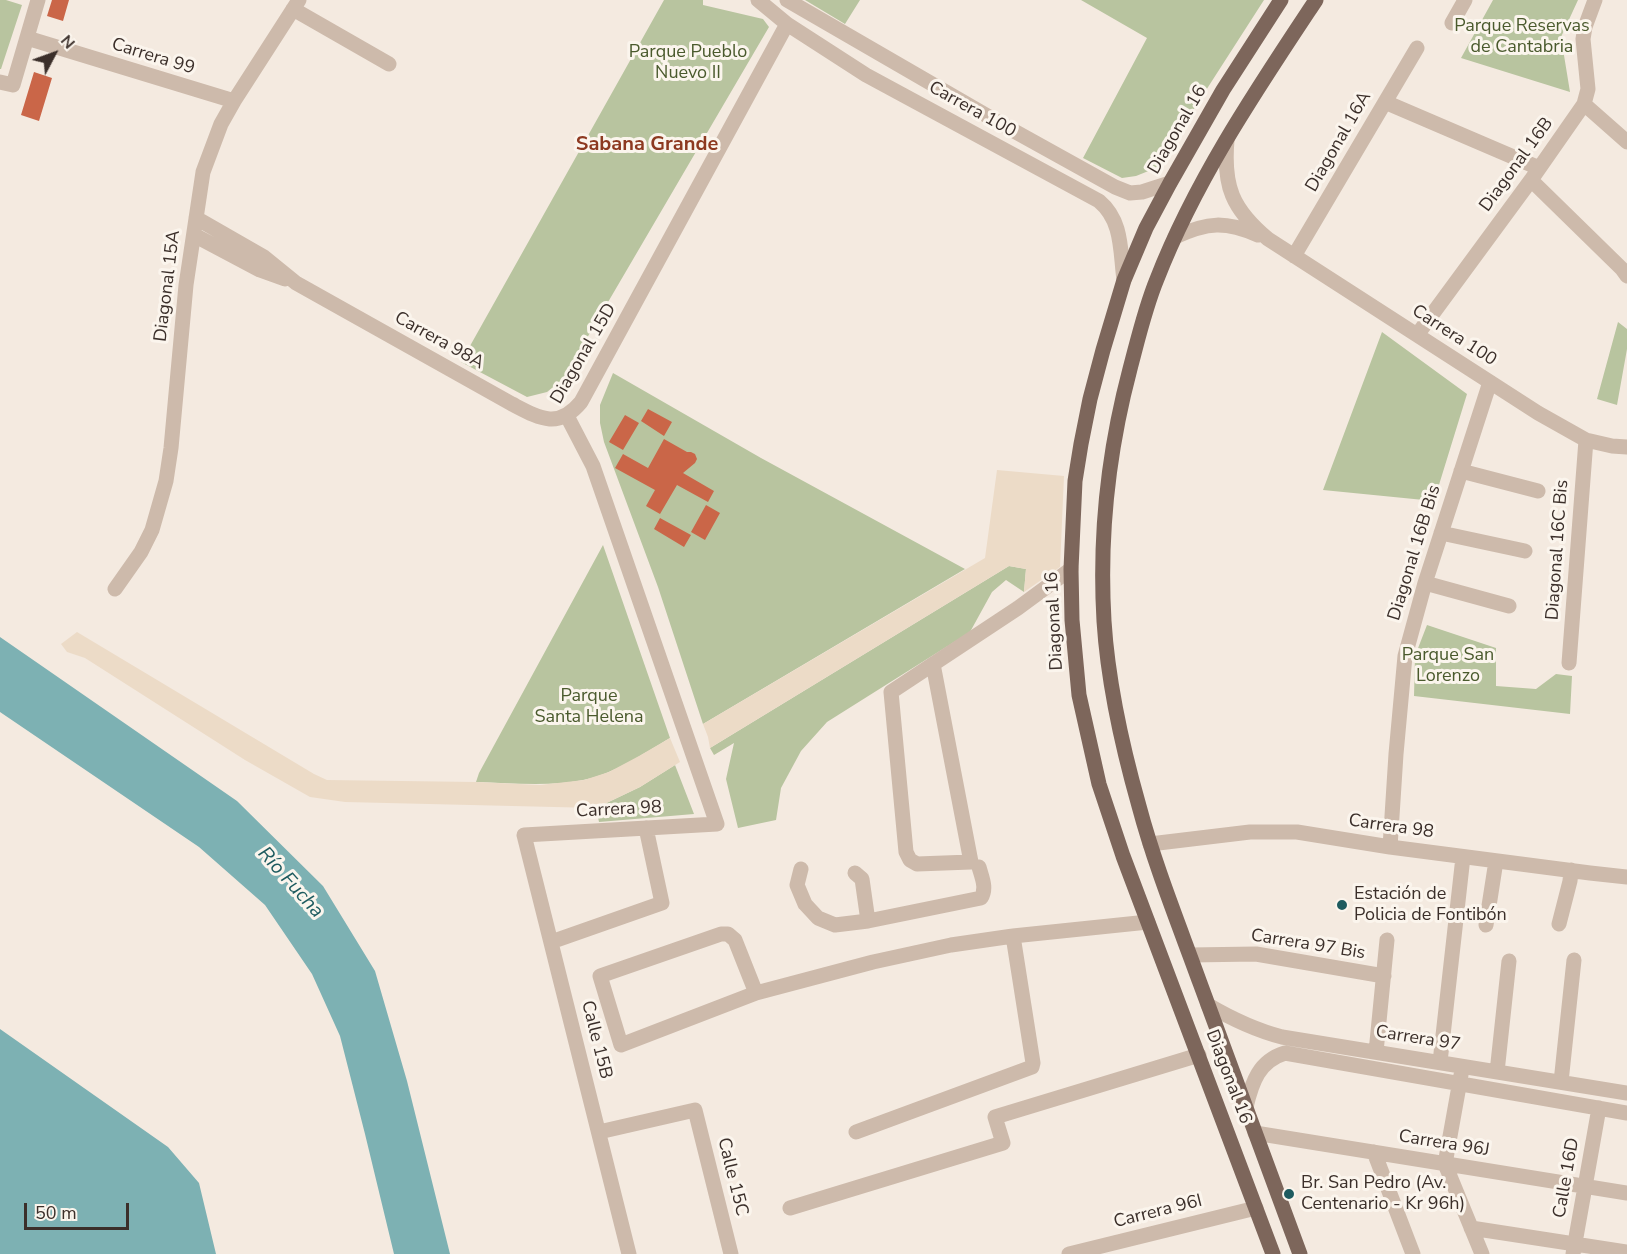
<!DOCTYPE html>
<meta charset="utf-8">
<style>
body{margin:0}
#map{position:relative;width:1627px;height:1254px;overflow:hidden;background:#f4eae0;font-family:"Nunito Sans",sans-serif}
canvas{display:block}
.north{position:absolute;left:24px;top:24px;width:60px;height:60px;-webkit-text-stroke:4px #fbf5ed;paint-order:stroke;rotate:49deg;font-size:16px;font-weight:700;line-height:24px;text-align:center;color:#3b2f2a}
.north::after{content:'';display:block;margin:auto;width:21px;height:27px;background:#3b2f2a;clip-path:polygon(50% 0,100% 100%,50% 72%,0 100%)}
.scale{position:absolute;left:24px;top:1203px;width:105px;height:27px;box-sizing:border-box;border:3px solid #3b2f2a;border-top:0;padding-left:8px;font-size:18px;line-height:21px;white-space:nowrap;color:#3b2f2a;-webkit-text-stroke:4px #fbf5ed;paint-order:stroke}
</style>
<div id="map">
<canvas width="1627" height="1254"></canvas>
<div class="north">N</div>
<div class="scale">50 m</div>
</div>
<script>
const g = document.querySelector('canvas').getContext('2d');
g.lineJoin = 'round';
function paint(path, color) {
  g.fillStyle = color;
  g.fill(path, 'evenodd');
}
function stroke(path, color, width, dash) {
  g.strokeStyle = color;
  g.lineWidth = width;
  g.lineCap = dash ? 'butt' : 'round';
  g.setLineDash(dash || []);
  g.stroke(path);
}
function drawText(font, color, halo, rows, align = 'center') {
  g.font = font + ' "Nunito Sans",sans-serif';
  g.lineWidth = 6;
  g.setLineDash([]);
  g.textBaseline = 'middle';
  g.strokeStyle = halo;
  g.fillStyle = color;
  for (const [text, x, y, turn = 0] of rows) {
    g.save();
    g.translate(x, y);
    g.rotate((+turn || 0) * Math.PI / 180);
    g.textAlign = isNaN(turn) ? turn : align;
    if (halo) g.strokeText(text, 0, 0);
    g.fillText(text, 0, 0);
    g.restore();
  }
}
const green = new Path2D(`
 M0,0H6L22,5L1,69H0Z
 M664,0H703V5L763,19L769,27L563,379L547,392L527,397L461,362Z
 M805,0H860L845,24Z
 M1081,0H1264L1156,168L1136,176L1122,178L1083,158L1147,38Z
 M1493,0H1578L1561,37L1570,92L1461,58Z
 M1618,322L1627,329V349L1617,405L1597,399Z
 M1382,332L1467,394L1434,501L1323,490Z
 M613,373L761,458L965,569L703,724L658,587L604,442L600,423V405Z
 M603,545L670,738C643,754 614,774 583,780C548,787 511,783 476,782L479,773Z
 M1009,566L1026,569L1024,592L1006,580L992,592L970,632L827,722L801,751L781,788L776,820L738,828L726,779L734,743L714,755L710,748Z
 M1427,625L1496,648V686L1536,689L1556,674L1572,676L1570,714L1414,696L1415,656Z
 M675,765L694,814L599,822L596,808L640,787Z`);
const plaza = new Path2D(`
 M997,470L1064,476L1060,567L1024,592L1026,569L1009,566L710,748L708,737L703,724L985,558Z
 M77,632L314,774L327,780L476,782L540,785L584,780L609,772L639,756L670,738L680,762L640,787L596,808L345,802L310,797L245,760L85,658L67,652L61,644Z`);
const water = new Path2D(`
 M0,637L237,801L323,886L375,971L407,1081L450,1254H394L365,1134L340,1036L312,974L265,905L199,847L0,712Z
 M0,1029L168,1147L199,1183L216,1254H0Z`);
const building = new Path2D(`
 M52,0H69L63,21L47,16Z
 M34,72L52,78L39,121L21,115Z
 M648,409L672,422L664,436L641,421Z
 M625,415L639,423L623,450L609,442Z
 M664,439L687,452H691L695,454L697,459L695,463L683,473L714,491L708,502L677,485L660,514L646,506L655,490L615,468L623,454L648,468Z
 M706,505L720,513L705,540L691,532Z
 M660,518L691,535L684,547L654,529Z`);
const minor = new Path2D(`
 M758,0L787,24L866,75L1099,201C1123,221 1120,251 1124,280
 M787,0L996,121L1115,187L1130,193L1142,192L1170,183
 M293,9L389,64
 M1452,23L1465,0
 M27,38L234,101
 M0,82L13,85L38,0
 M1385,102L1539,168
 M1584,104L1627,142
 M1227,140C1223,186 1232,209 1268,239L1538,413L1586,440L1612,446L1627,447
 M1531,180L1622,269L1627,276
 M196,218L264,257L296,283L512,404C539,418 558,430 581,402L787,24
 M194,235L260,270L285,279
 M1175,237C1208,222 1225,221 1258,235
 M1294,256L1417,48
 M1417,335L1531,180L1584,104L1588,89L1583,39L1585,27L1595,0
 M567,416L593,466L717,824L524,835L629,1254
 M1461,471L1538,491
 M1441,533L1525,551
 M1425,583L1509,606
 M115,589L141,552L152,530L166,481L171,448L186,285L203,172L221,124L234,101L299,0
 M1569,663L1586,440
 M933,664L971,862L917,864L910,860L906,852L891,692L1018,608L1071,569
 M1150,844L1250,832H1297L1390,847L1590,873L1627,877
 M1390,847L1396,754L1405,656L1425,583L1490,382
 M801,869L797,885L805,904L818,918L835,925L868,921L981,898C987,888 982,878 979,867
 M855,873L862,879L868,921
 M1559,924L1570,881L1571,870
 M1486,925L1496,861
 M551,942L662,903L646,828
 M1190,955L1256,954L1384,976
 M756,993L735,940L728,934H721L600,976L621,1045L756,993L873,962L951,945L1013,936L1148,922
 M1208,1005C1232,1019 1255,1030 1282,1037L1627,1093
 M1376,1052L1387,940
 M1440,1062L1463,857
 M1497,1072L1509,961
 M1461,1075L1445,1164L1482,1254
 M1561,1082L1574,960
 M1246,1107C1252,1082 1259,1061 1285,1053L1627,1113
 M599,1132L695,1110L731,1254
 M856,1132L1032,1067L1033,1063L1013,936
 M1255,1133L1627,1193
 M1374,1152L1413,1254
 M790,1208L1003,1143L995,1117L1199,1055
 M1471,1228L1627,1252
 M1069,1254L1256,1208
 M1573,1254L1599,1108`);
const major = new Path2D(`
 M1273,1254L1123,856L1099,784L1079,695L1072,620L1071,569L1075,481L1081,444L1090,399L1103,350L1124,280L1146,228L1170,183L1223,90L1281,0
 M1300,1254C1267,1164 1233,1074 1200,983C1179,925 1155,866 1139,806C1122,746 1108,684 1104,621C1099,536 1108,452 1130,369C1138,339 1145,308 1157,279C1196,179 1257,89 1316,0`);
const markers = [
 [1342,905,6,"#1e5b5f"],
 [1289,1194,6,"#1e5b5f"]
];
const parkNames = [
 ["Parque Reservas",1522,27],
 ["de Cantabria",1522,48],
 ["Parque Pueblo",688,53],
 ["Nuevo II",688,74],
 ["Parque San",1448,656],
 ["Lorenzo",1448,677],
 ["Parque",589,697],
 ["Santa Helena",589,718]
];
const streetNames = [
 ["Carrera 99",153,57,17],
 ["Carrera 100",972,110,29],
 ["Diagonal 16",1178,130,-60],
 ["Diagonal 16A",1339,142,-60],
 ["Diagonal 16B",1517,165,-54],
 ["Diagonal 15A",168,286,-83],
 ["Carrera 100",1454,336,33],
 ["Carrera 98A",439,341,29],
 ["Diagonal 15D",584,354,-60],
 ["Diagonal 16C Bis",1558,550,-86],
 ["Diagonal 16B Bis",1415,553,-73],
 ["Diagonal 16",1055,621,-93],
 ["Carrera 98",619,810,-3],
 ["Carrera 98",1391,827,8],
 ["Carrera 97 Bis",1308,945,9],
 ["Carrera 97",1418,1039,9],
 ["Calle 15B",596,1040,76],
 ["Diagonal 16",1228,1077,69],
 ["Carrera 96J",1444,1144,9],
 ["Calle 15C",732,1177,76],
 ["Calle 16D",1567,1178,-80],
 ["Carrera 96I",1158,1212,-14]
];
const poiNames = [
 ["Estación de",1354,895],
 ["Policia de Fontibón",1354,916],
 ["Br. San Pedro (Av.",1301,1184],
 ["Centenario - Kr 96h)",1301,1205]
];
const neighbourhoodNames = [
 ["Sabana Grande",647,145]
];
const waterNames = [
 ["Río Fucha",290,883,48]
];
paint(green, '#b8c49f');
paint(plaza, '#ecdbc7');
paint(water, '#7db1b3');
paint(building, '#ca6648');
stroke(minor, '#cdbaab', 15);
stroke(major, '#7d665b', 15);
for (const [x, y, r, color] of markers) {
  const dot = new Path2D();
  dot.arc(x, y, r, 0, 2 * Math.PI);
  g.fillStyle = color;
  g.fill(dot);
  stroke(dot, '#fbf5ed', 2);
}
drawText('18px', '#4a5a2d', '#fbf5ed', parkNames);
drawText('18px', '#3b2f2a', '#fbf5ed', streetNames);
drawText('18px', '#3b2f2a', '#fbf5ed', poiNames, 'left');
drawText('bold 20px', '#8d3920', '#fbf5ed', neighbourhoodNames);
drawText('italic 20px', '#1e5b5f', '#fbf5ed', waterNames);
</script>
